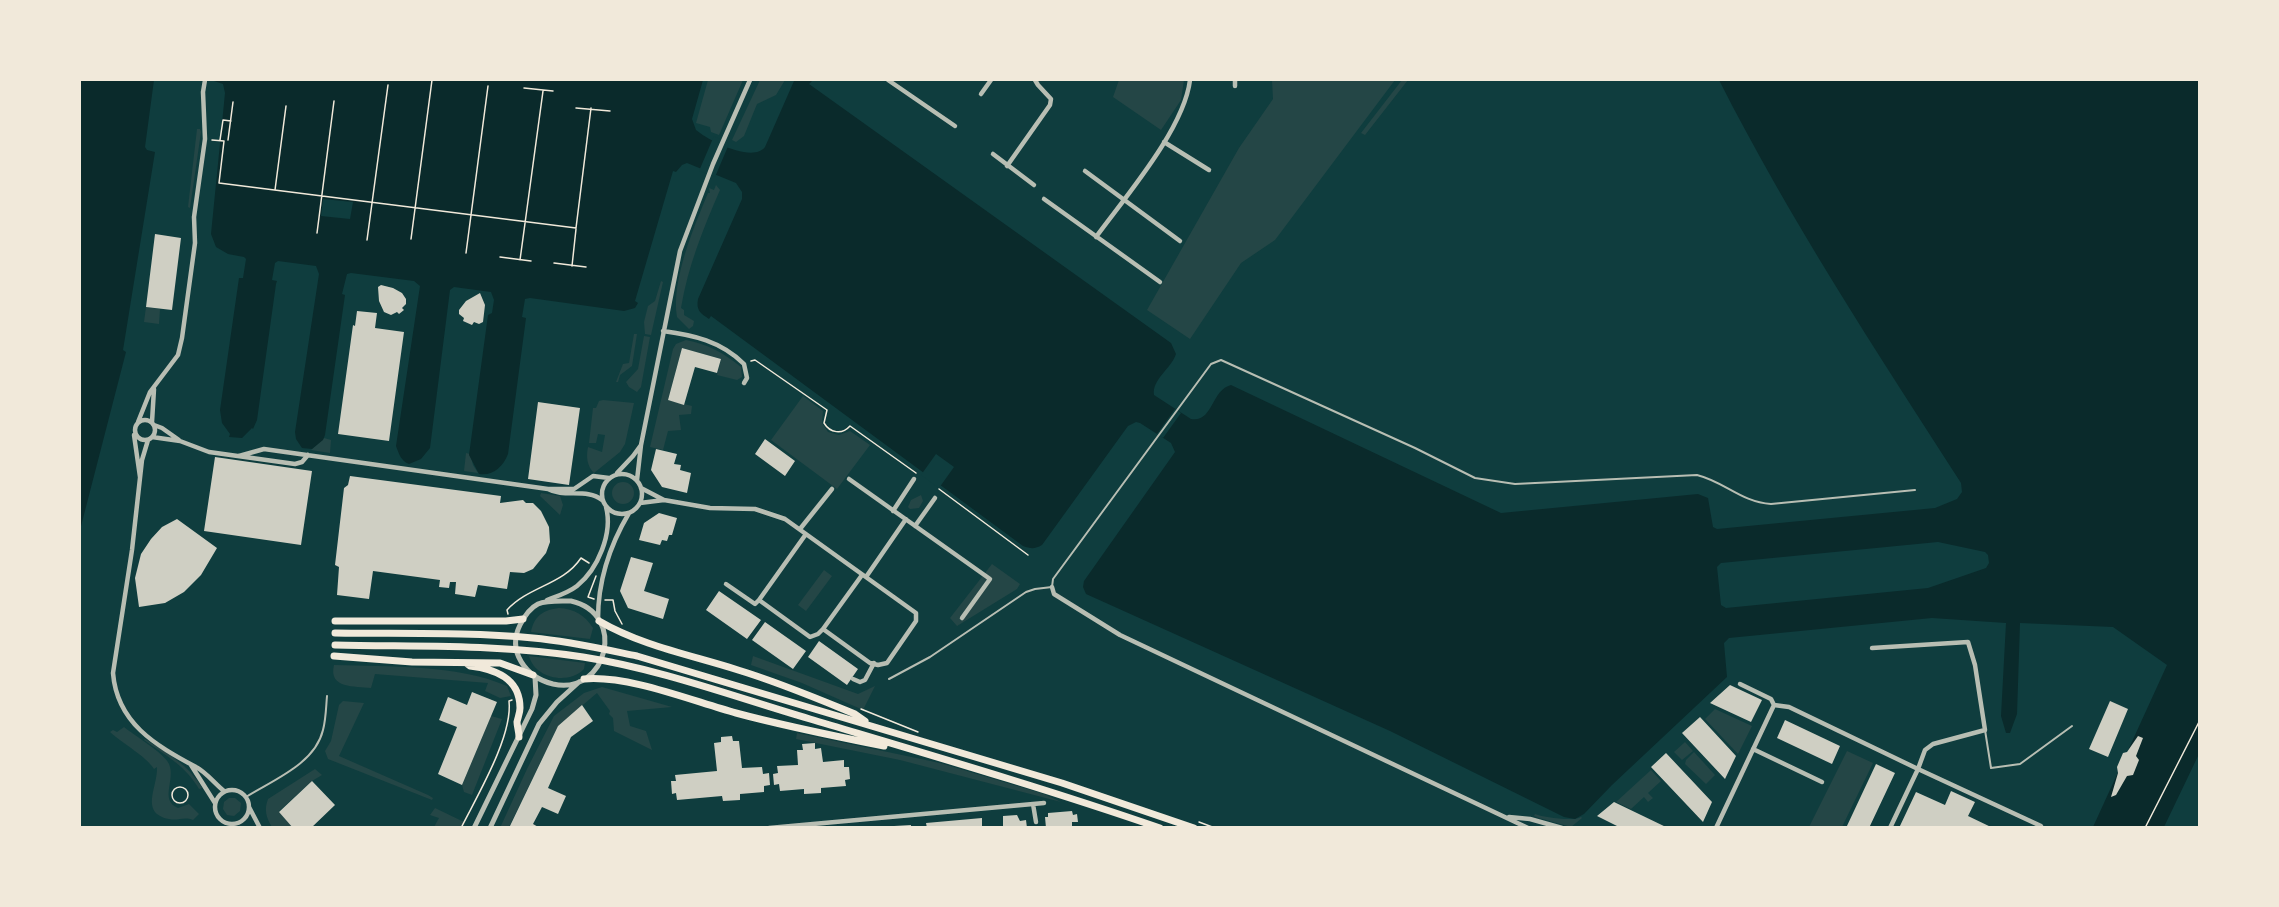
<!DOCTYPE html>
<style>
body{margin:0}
#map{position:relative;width:2279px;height:907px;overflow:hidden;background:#0f3d3e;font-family:Commissioner,sans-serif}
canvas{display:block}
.frame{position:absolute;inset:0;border:81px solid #f1e9da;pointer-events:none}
</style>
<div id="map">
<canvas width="2279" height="907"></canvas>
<div class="frame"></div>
</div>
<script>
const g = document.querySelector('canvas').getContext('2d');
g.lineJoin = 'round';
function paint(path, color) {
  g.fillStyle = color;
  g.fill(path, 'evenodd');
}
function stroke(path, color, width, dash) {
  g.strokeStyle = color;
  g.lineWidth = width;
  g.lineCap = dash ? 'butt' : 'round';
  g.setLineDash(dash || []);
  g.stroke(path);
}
const green = new Path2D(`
 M708,80H743L719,135L711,132L710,127L696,123Z
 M760,80H785L776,95L757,104L744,136L736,142L732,140Z
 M1119,80H1184L1181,100L1161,130L1113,97Z
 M1272,80H1395L1275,240L1241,263L1190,339L1147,310L1239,148L1273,99Z
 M1402,80H1408L1365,135L1361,133Z
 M197,129H200L201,132L190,208L188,207Z
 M716,185L720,190C703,229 688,266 681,308L684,310V315L694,321L693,326L689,329L677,317C671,280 694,227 708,193H710L709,188L714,190Z
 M661,281L663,282L651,335L645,334L644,322L648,306L655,301Z
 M146,307L160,309L159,324L144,322Z
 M634,334H637L632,366L620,375L618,382H616L623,364L629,363Z
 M644,336L650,337L641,387L637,392L629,387L626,382L638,369Z
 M686,340C707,344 724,353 741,367L742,377L737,380L717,375L721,359L682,348L668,400L692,406L691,414L679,415L681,430L668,431L663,450L650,447L673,349L676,344Z
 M803,396L823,411L822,423L828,432L839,435L850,431L870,445L837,489L771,440Z
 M603,400L634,403L625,444L620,452L594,473C587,466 586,457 588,447L602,452L605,435L598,434L596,443H589L593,408H596L599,401Z
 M324,438L331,440L330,453L311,450Z
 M466,453L470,454L473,465L478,473L464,471Z
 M612 493a11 11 0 1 1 22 0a11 11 0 1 1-22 0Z
 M541,493L560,496L563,505L560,515L540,496Z
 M921,495L923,501L919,508L910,509L908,507L911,500Z
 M992,564L1020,584L1017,589L957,626L950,618Z
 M824,570L832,576L806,611L798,605Z
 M559,608C574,609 585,615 593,628L590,639L531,632C534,616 543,610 559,608Z
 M529,656L585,663L584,669C569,685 535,679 529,656Z
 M753,656L858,694L875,686L863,710L802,683L751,665Z
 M334,665C389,667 456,664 507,686L511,696L500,698L485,691L488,683L375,674L371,688C355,686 328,689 334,665Z
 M602,687L672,707L627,711L630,726L646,731L652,750L614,731L613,718L609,714L610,711L597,693L558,726L509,827L500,828L527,769L554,716L584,693Z
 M343,701L364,703L339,756L428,795L433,798L432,800L328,759L325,751L331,741L339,705Z
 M1715,709L1752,726L1738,754L1705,719Z
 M491,716L502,719L472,795L464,792L462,785Z
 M124,727C135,736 164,753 169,764C176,780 159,800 178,808L189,804L199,814L193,820C184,816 179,821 169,819C139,813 158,787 157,767L154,769C146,756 123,744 110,732L113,730L117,732Z
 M797,733L940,763L1044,794L1061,802L900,760L796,739Z
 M145,739C167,753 189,765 202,788L199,789C186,766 165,755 144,740Z
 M1685,742L1693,751L1682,760L1674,752Z
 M1847,751L1873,763L1842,827H1809Z
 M1694,752L1715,775L1706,784L1685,764L1686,760Z
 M315,769L322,775L312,781L279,811L293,827H272C266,817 264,810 268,799Z
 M1651,770L1661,781L1648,793L1653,798L1648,802L1644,797L1631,809L1616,802Z
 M229,798H235L241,803L240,811L234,816L227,815L223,809L224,802Z
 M435,808L464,822L461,827H434L439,818L430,815Z
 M1535,814C1542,817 1573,822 1581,817L1582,818L1571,827L1539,818L1534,816Z`);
const water = new Path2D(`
 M80,80H154L145,147L147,150L155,152L123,350L126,352L80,530Z
 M211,80H703L692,119L696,130C709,141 753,163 765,147L794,81L798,80L812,81L809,84L1171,343L1176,354C1171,369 1152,379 1154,395L1191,419C1213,423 1211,390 1231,385L1501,513L1698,494L1708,498L1713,527L1717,529L1935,508L1957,499L1962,492L1961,483C1876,351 1790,220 1719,80H2199V754L2164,827H2093L2167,665L2113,627L2020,623L2017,714L2010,733H2006L2001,716L2006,623L1932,618L1729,638L1724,643L1727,677L1612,785L1584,814L1575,819L1564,817L1390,731L1086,594L1083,587L1084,581L1175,452L1171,443L1140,423L1136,422L1128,426L1042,545C1035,549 1031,549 1023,546L711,316L709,319C700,313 696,310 698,299L742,199V192L736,183L687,163L682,165L676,172L673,171L635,301L638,303L635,308L624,311L530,298L525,299L522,317L526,318L508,454C503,467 493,476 479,474L469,455L488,315L492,313L494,300L491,292L454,287L450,290L430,448L421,459L409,464C401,461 399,454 396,446L420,286L414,281L351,273L347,274L342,294L345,295L325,435L323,440L312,449L302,448L296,439L295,432L319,274L316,266L278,261L275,263L272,280L277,281L276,284L257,420L253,429L252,428L242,438L229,437L230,434L222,423L220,410L239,278H243L246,259L244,257L228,254L216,247L211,234L225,93L223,84ZM1938,542L1985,552L1988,555L1989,563L1986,568L1928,588L1726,608L1721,605L1717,567L1721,563Z`);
const pier = new Path2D(`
 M714,136L729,144L715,177L699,171Z
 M323,199L353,202L350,219L321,216Z
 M1175,409L1181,413L1163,438L1157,434Z
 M936,454L954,467L939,488L921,475Z`);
const building = new Path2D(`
 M155,234L181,238L172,310L146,307Z
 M381,285L393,288L402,293L406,299V304L402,308L404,310L399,314L397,312L391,315L384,312L379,301L378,287Z
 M480,293L485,305L483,322L479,324L474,322L472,325L463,321L464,318L459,314V310L466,301Z
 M357,311L377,313L375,328L404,332L389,441L338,434L353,325L355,326Z
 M682,348L721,359L717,373L695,367L684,405L668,400Z
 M538,402L580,408L569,485L528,479Z
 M765,439L795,461L785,476L755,454Z
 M656,449L677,454L674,464L681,465L680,470L691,473L687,493L662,487L651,470Z
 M215,457L312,471L301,545L204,531Z
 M350,476L501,496L500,503L523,500L526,503H533L541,511L549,527L550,542L546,553L533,569L524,573L510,572L507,589L478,585L475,597L455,594L456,582H450L449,588L439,587L440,580L373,571L369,599L337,595L339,567L335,565L344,488L348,485Z
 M659,513L677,518L672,535H669L667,541L662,540L660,545L639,540L644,523Z
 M177,519L217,548L201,575L184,592L165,603L139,607L135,578L141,554L151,539L162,527Z
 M631,557L653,563L644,591L669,599L663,619L628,608L620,591Z
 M719,591L761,620L747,639L706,610Z
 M765,622L806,651L793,669L752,640Z
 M819,641L858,669L847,685L808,657Z
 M1730,685L1762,700L1751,722L1710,703Z
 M472,692L497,702L462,785L438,774L457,727L439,720L448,697L467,705Z
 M2110,701L2128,709L2108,757L2089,749Z
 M582,705L593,721L571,737L548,788L566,796L558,814L542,807L533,824L540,828H509L558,726Z
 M1700,717L1736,756L1725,779L1682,733Z
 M1785,720L1840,746L1832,764L1777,738Z
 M732,736L733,741H739L742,768L762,767L763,774L769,773L770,785L764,786V792L740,794V800L723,801L722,796L677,800L676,793L672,794L671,781H676L675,775L717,771L714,743L721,742V737Z
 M2138,736L2143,738L2136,756L2139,760L2133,775L2127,776L2116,795L2111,797L2118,773L2117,767L2123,753L2127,752Z
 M815,743V749L821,748L823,762L844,760V767H849L850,779L845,780L846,786L821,788V793L804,794V789L780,791L779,784L774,785L773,774L778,773L777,766L798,765L797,750H803L802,744Z
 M1666,753L1712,802L1703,822L1651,767Z
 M1876,764L1895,773L1869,828H1846Z
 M312,781L335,805L311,828H293L279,812Z
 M1951,791L1975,802L1968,816L1993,828H1899L1916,792L1945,805Z
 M1614,802L1668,828H1621L1597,816Z
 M1072,811L1073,815L1077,814L1078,822H1072V828H1046L1045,817H1048V813Z
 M1017,815L1020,821L1026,820L1027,828H1003V816Z
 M982,818V828H927L926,823Z
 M911,825V828H894V826Z`);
const path = new Path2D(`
 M524,88L553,91
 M576,108L610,111
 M212,140L224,141L219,183L576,228L591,108
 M220,140L223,120L231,121
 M228,140L233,102
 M275,190L286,106
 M317,233L334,101
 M411,239L432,80
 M367,240L388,85
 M466,253L488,86
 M500,257L531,261
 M520,260L543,91
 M554,263L586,267
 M572,266L576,229
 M751,361L755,360L827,410L824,423C830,433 842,435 850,426L916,473
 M939,489L1028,555
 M594,599L588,597L596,576
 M605,600H613L615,611L622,624
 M508,614L507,610C529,586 563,585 581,558L589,563
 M861,709L918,732
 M172 795a8 8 0 1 1 16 0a8 8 0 1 1-16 0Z
 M1199,822L1215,828
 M461,828C477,796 513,736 509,701L512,700
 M2145,828L2200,720`);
const service = new Path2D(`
 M889,679L930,657L1026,592L1035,589L1052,587L1053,579L1211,364L1221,360L1415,448L1475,478L1515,484L1697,475C1725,482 1741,502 1771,504L1915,490
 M1985,730L1991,768L2020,764L2072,726
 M246,797C273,780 315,764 323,730C326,719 326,707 327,696`);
const minor = new Path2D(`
 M888,80L955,126
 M1235,86V80
 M981,94L991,80
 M1164,142L1209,170
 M993,154L1034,185
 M1007,166L1050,105L1051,99L1038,85L1035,80
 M1085,171L1180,241
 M1044,199L1160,282
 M1096,237C1126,196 1184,129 1190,80
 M663,331C693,335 721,341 744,364L747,378L744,383
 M135 430a10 10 0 1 1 20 0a10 10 0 1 1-20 0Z
 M138,422L150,392L178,355L182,338L195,243L194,217L205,139L203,92L205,80
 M152,422L154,389
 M154,425L162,428L179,440
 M134,435L140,477
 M152,437L180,441L209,452L295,464L302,462L308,455
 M148,440L142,460L132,550L113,673C117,723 155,745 196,767C206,772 215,784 224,791
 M239,456L264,449L548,489H574L593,476L609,478
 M617,473L633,456L641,445
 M602 494a20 20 0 1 1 40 0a20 20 0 1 1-40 0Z
 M849,479L990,579L962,618
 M637,480L641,445L680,251L713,164L750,80
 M641,488L664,500
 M548,489C564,498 587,488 602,500
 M640,503L664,500L710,508L755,509L785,519L916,613V621L887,663L878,665L870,663L823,629L818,634L810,637L759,600L806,534
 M893,511L914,479
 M915,526L935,498
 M800,529L832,489
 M866,577L906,519
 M726,584L755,604L759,600
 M1052,587L1054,594L1120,635L1528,828
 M547,600C558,596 568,593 577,586C598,569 613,533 606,507
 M598,619C598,582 610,545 629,513
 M823,629L862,575
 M853,679L860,682L865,680L874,663
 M1740,684L1771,699L1774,705
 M1774,705L1789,707L1918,769L1925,750L1933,744L1985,730L1975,665L1968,642L1872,648
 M1753,749L1822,782
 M191,765L215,803
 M215 807a17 17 0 1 1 34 0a17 17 0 1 1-34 0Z
 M1033,804L1044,803
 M249,807L260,828
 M1509,817L1530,819L1562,828
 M769,828L1033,804L1036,822
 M1716,828L1774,705
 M1890,828L1918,769L2041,826`);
const tertiary = new Path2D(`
 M571,601C628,614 607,696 553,684C525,677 507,651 520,625C524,617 530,608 538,604C547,600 561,601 571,601Z
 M474,828L532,709L536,695L535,677
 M490,828L539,724L557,702L579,682`);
const primary = new Path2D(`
 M335,621H506L523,619
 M599,621C642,646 691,655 738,670C778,682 816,698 855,714L865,721
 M335,633C401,634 467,632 533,638C568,641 603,649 637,656L1062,783L1194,828
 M335,645C417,647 501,644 583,657C660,669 735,697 810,719C927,754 1044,788 1160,828
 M334,656L412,662L500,663L533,675
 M466,663L470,666C495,669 520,678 520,708C520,713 518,717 517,722C517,726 519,732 519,737
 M584,679C629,675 692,701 736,713C784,726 834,736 884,746`);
paint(green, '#244646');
paint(water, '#0a2a2b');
paint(pier, '#0f3d3e');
paint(building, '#cfcfc3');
stroke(path, '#f1e9da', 1.5);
stroke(service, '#b8beb3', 2);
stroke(minor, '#b8beb3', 4.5);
stroke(tertiary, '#b8beb3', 5);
stroke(primary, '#f1e9da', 7);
</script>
